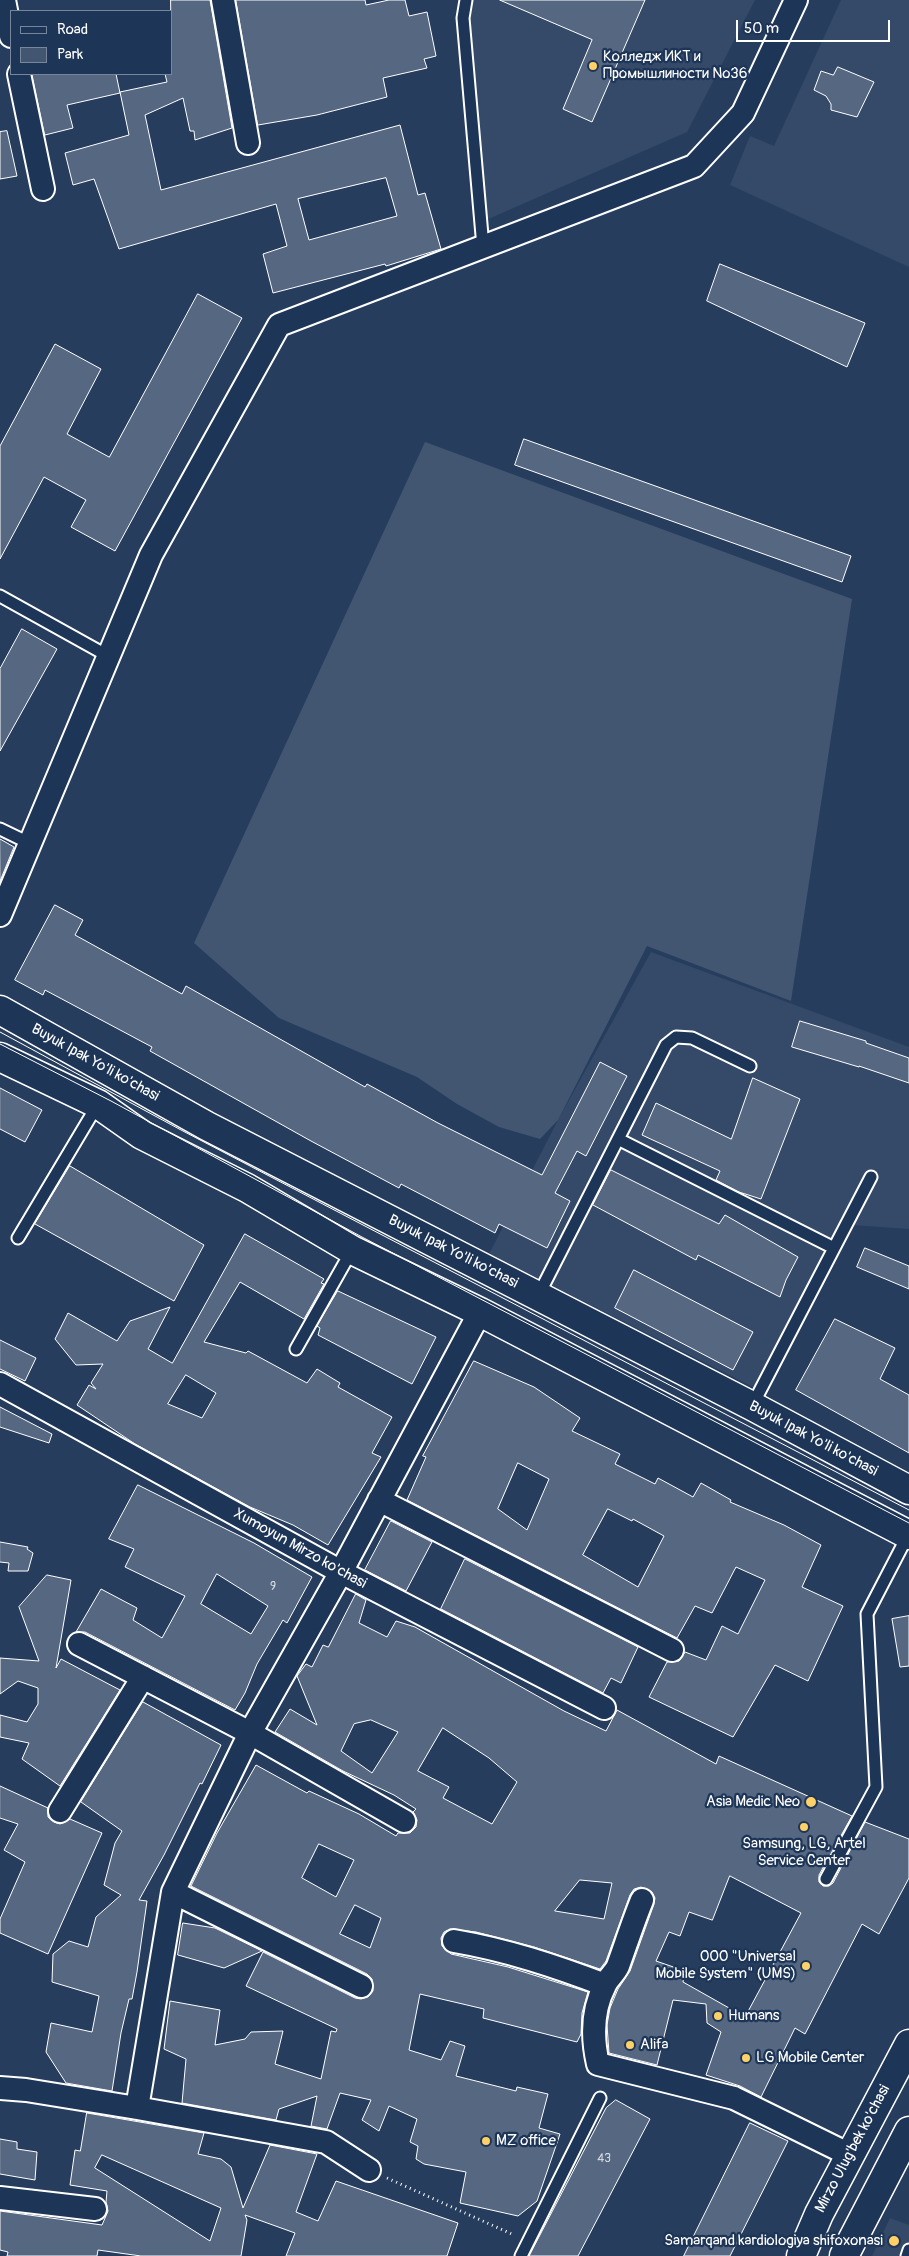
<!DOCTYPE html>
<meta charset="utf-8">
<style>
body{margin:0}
#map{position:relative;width:909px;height:2256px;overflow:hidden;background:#263d5e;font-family:Pangolin,sans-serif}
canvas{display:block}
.legend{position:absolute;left:10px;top:10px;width:162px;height:65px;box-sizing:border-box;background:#1d3557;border:1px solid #77869a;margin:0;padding:6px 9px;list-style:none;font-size:15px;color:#fff}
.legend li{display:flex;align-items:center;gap:10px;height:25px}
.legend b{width:25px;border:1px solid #77869a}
.scale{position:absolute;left:736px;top:20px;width:154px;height:22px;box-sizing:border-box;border:2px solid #fff;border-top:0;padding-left:6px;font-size:15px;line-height:18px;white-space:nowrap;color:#fff;-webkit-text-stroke:4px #1d3557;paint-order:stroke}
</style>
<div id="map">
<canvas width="909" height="2256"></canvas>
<ul class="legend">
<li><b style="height:6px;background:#1d3557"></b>Road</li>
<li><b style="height:14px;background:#425672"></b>Park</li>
</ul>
<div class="scale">50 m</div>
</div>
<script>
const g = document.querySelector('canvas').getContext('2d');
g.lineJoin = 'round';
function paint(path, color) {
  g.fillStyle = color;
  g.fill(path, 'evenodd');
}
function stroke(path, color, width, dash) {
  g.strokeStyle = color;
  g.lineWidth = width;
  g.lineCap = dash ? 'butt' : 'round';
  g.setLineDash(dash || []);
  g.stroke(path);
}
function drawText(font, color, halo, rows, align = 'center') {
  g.font = font + ' Pangolin,sans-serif';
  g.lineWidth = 4.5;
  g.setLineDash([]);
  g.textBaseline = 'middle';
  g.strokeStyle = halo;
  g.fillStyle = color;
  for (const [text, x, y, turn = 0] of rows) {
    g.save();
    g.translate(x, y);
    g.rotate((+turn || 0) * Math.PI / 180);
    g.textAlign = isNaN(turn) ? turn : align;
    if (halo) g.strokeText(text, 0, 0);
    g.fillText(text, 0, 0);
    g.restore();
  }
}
const built = new Path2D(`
 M459,0H755L687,132L477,224Z
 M841,0H909V267L730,185L750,136L774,146Z
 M651,952L909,1047V1229L852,1225L757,1389L489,1254L558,1120Z
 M890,2218L909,2225V2256H872Z`);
const green = new Path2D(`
 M425,442L852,599L791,1001L647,946L558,1120L540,1139L499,1127L457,1104L417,1077L279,1018L194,943Z`);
const building = new Path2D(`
 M171,0H210L232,128L195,140L194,131H190L183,98L145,115L161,190L400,125L418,195L425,193L441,249L386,266L385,264L273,293L263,254L287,246L276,204L119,249L94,179L73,185L65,153L129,135L120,92L167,82L165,74H171ZM386,178L397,216L309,240L298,199Z
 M236,0H365L366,5L389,0H405L409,16L427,12L436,56L424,59L427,68L383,78L387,97L317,115L258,125Z
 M500,0H645L592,122L563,109L592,40Z
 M838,67L874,82L857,117L831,110V104L826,96L814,90L821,71L833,75Z
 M32,74H116L120,93L67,105L73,128L45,135Z
 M7,131L17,176L0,179V132Z
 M720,264L865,323L847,367L707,301Z
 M198,294L242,318L115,551L71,527L86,500L44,477L0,559V446L55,344L101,369L67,434L109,457Z
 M524,439L851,556L842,582L515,465Z
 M22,629L57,649L0,751V669Z
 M0,839L14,847L0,881Z
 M55,905L83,920L75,935L182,994L186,986L365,1087L367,1084L438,1123L542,1175L600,1062L627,1076L586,1156L577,1151L555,1193L570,1201L547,1248L499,1224L495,1233L401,1184L399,1188L311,1141L150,1051L152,1047L45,990L43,995L15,980Z
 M800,1021L866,1041V1043L909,1058V1083L859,1066V1067L792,1047Z
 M753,1078L800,1099L761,1199L739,1192L716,1180L720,1171L642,1135L656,1103L731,1139Z
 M0,1088L42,1110L25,1142L0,1129Z
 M70,1166L204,1245L174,1301L35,1224Z
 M611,1170L719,1224L725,1215L798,1257L786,1280L780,1297L698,1255L696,1260L593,1205Z
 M245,1234L324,1279L321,1283L324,1284L304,1319L240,1282L204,1342L246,1353L248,1351L307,1383L317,1369L340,1383L338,1387L392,1417L372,1453L381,1457L328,1545L293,1525L250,1507L135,1444L77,1405L89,1385L96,1389L91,1383L103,1364L76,1365L55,1339L68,1313L117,1341L130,1321L170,1307L148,1349L172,1363ZM186,1375L216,1393L202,1418L168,1404Z
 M865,1248L909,1266V1289L857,1267Z
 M634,1270L753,1332L733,1370L615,1308Z
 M338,1291L436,1337L412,1384L318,1335L320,1328L317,1326Z
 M835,1319L895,1348L880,1379L909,1395V1453L796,1390Z
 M0,1340L36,1358L25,1381L0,1369Z
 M474,1361L534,1387L580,1418L572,1431L620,1454L615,1464L655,1484L658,1478L693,1497L701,1483L731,1500L730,1502L784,1525L821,1545L802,1587L843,1606L808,1681L775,1665L733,1737L649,1697L667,1662L679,1661L685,1652L706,1660L722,1626L738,1634L765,1580L736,1567L712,1613L695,1606L677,1638L407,1500L426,1457L423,1456ZM518,1463L549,1479L527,1530L498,1509ZM608,1509L632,1521L633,1519L664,1536L638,1587L583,1555Z
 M0,1407L52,1434L49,1443L0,1427Z
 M138,1485L254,1543L312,1577L287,1623L283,1620L257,1664L245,1693L235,1710L85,1632H76L101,1589L137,1608L133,1620L162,1638L185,1596L125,1567L134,1549L109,1539ZM217,1574L268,1606L251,1634L201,1604Z
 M391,1521L432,1542L406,1591L365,1570Z
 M0,1542L28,1547L27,1549L33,1553L28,1571H8L9,1563L0,1562Z
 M465,1559L638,1647L621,1683L611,1678L603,1693L441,1609Z
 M47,1575L71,1580L56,1668L61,1659L120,1690L60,1786L22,1759L29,1743L0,1737V1715L27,1722L38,1704V1688L18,1681L0,1694V1658L39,1661L19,1607Z
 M356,1594L366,1600L359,1623L387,1637L396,1621L415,1627L564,1711L606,1731L617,1710L716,1764L719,1756L852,1816L819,1875V1882L823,1886H829L833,1883L865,1822L909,1839V1878L879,1934L862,1924L805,2034L795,2028L761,2097L740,2086L706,2075L721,2032L707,2023L706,2004L673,2000L657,2065L609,2053L607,2025L610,2008L618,1989L630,1971L654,1904L655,1898L652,1892L641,1887L634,1889L630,1895L606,1961L600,1969L534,1947L476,1932L450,1929L444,1932L441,1938L442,1946L451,1954L508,1967L588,1992L582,2013L581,2034L577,2042L483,2018L484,2009L420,1994L409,2050L441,2060L450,2041L465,2046L456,2076L516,2091L517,2087L548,2094L539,2128L560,2134L537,2201L518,2216L460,2203L466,2172L424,2164L416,2159L418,2146L410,2142L417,2119L389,2106L379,2131L362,2120L371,2100L340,2093L327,2129L311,2126L317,2096L279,2109L276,2120L182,2103L186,2059L164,2049L170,2001L220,2010L215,2045L245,2039L251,2032L283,2031L275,2064L321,2079L331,2031L336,2032L337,2029L246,1986L263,1952L355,1998L361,1999L368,1997L373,1991L372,1979L367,1974L191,1886L217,1833L256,1765L307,1793L309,1791L359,1814L396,1836L398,1833H410L416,1827L417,1820L413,1812L416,1809L394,1795L343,1771L275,1732L290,1709L317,1725L297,1676L306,1664L312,1667L323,1645L328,1647ZM371,1720L398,1732L372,1773L341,1751L354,1724ZM443,1728L489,1758L517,1782L492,1824L443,1798L449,1787L418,1771ZM319,1844L354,1860L336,1897L302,1878ZM730,1876L801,1913L745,2017L683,1982L685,1971L656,1961L669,1932L680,1936L689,1912L712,1920ZM580,1880L612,1883L604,1919L555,1911ZM355,1905L381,1918L370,1948L340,1934Z
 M909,1616V1666L900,1667L892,1619Z
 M143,1702L221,1745L202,1784L200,1783L164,1855L139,1900L147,1901L137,1972L132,1999H129L121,2033L112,2091L66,2083L46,2052L51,2023L92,2032L99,1996L52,1982L53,1954L69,1941L88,1947L96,1917L121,1895L104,1885L115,1843L122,1831L81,1802Z
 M0,1786L48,1808V1817L54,1822L60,1824L70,1819L102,1833L48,1954L0,1933V1919L25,1862L4,1850L18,1824L0,1818Z
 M183,1923L215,1928L262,1951L224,1968L178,1955Z
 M616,2100L650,2119L578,2256H529L606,2108Z
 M87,2113L204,2133L198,2154L221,2159L231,2167L243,2208L270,2145L317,2154L296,2212L318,2221L336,2181L458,2223L447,2256H286L295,2233L245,2215L247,2220L241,2256H141L98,2250L97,2256H7L8,2252L0,2250V2211L102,2225L108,2211L106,2202L107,2191L70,2185L75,2150L80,2151ZM102,2155L221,2208L210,2241L95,2168Z
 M750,2123L788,2141L730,2256H684Z
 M0,2139L17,2142V2149L37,2152L35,2180L0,2174Z`);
const path = new Path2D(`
 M387,2178L514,2235`);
const lane = new Path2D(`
 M466,0L463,18L483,247
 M0,596L108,656
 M0,829L29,843
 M618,1139L834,1248
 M18,1238L98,1104
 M538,1296L666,1045L676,1037L692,1038L750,1066
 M296,1349L352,1250
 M752,1406L871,1177
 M826,1879L876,1787L867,1614L908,1535
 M521,2256L600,2098
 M907,2256L909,2250`);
const street = new Path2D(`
 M4,0L11,36
 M223,0L248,143
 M19,74L43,189
 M0,915L151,555L279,325L694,166L743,113L796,0
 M0,1384L341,1572L604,1708
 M379,1500L672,1650
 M79,1644L250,1733L404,1821
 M60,1811L143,1677
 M173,1892L361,1986
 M642,1900C633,1922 626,1944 618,1966C615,1973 608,1978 605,1985C592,2010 592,2038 598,2064L734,2098L850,2155
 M454,1941C507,1950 555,1966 605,1985
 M0,2088L26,2090L137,2108L326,2142L369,2170
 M137,2108L173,1892L250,1733L341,1572L480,1312
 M0,2198L95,2209`);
const secondary = new Path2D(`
 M0,1010L207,1126L752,1406L909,1490
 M0,1057L98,1104L142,1135L247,1188L352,1250L480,1312L909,1535`);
const primary = new Path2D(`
 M801,2256L819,2214L909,2044
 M844,2256L909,2131`);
const tram = new Path2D(`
 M0,1032L181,1130L909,1510
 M0,1044L111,1101L362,1237L909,1523`);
const markers = [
 [593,66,5,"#ffd166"],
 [811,1802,6,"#ffd166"],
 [804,1827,5,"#ffd166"],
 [806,1966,5,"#ffd166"],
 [718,2016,5,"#ffd166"],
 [630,2045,5,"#ffd166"],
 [746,2058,5,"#ffd166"],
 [486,2141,5,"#ffd166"],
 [894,2241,6,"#ffd166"]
];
const numberNames = [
 ["9",273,1587],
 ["43",604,2159]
];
const poiNames = [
 ["Колледж ИКТ и",603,57],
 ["Промышлиности №36",603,74],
 ["Asia Medic Neo",800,1802,"right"],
 ["Samsung, LG, Artel",804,1844,"center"],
 ["Service Center",804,1861,"center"],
 ["ООО \"Universal",796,1957,"right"],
 ["Mobile System\" (UMS)",796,1974,"right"],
 ["Humans",728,2016],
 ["Alifa",640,2045],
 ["LG Mobile Center",756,2058],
 ["MZ office",496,2141],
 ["Samarqand kardiologiya shifoxonasi",883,2241,"right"]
];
const streetNames = [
 ["Buyuk Ipak Yo'li ko'chasi",95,1063,29],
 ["Buyuk Ipak Yo'li ko'chasi",453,1252,27],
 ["Buyuk Ipak Yo'li ko'chasi",813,1439,28],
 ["Xumoyun Mirzo ko'chasi",300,1549,29],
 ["Mirzo Ulug'bek ko'chasi",853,2149,-62]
];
paint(built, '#344a68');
paint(green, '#425672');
paint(building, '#556781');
stroke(building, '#fff', 1);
stroke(lane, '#fff', 15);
stroke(street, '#fff', 26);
stroke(secondary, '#fff', 31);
stroke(primary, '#fff', 31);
stroke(path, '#fff', 3, [1, 4]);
stroke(lane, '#1d3557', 11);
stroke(street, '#1d3557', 22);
stroke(secondary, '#1d3557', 28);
stroke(primary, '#1d3557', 28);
stroke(tram, '#fff', 1);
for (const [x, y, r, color] of markers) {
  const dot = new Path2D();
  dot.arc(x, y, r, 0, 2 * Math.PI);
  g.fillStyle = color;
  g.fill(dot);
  stroke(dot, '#1d3557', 2);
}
drawText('12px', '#d4d9e0', null, numberNames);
drawText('15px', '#fff', '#1d3557', poiNames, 'left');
drawText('15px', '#fff', '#1d3557', streetNames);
</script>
